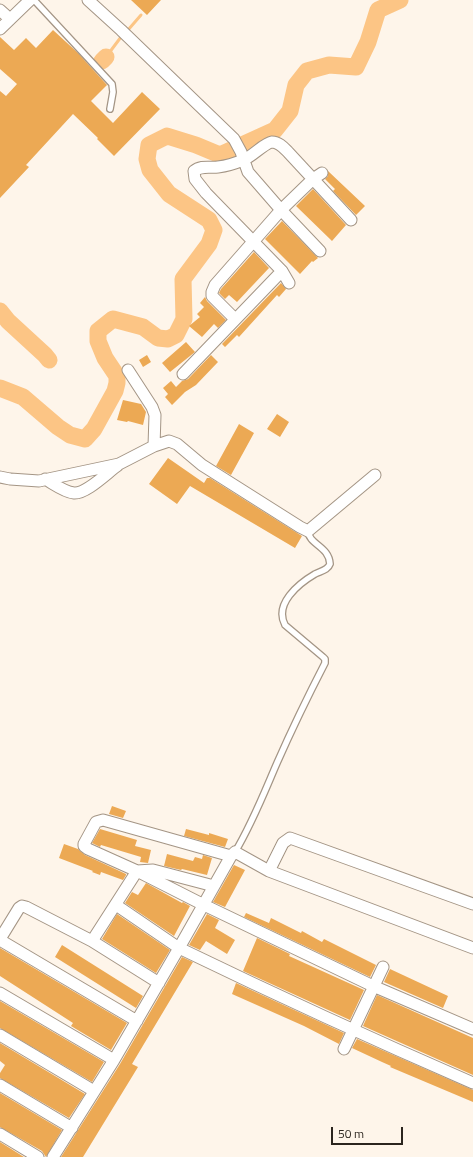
<!DOCTYPE html>
<style>
body{margin:0}
#map{position:relative;width:473px;height:1157px;overflow:hidden;background:#fef5ea;font-family:"Titillium Web",sans-serif}
canvas{display:block}
.scale{position:absolute;left:331px;top:1127px;width:72px;height:18px;box-sizing:border-box;border:2px solid #2b251e;border-top:0;padding-left:5px;font-size:12px;line-height:14px;white-space:nowrap;color:#2b251e;-webkit-text-stroke:3px #fef5ea;paint-order:stroke}
</style>
<div id="map">
<canvas width="473" height="1157"></canvas>
<div class="scale">50 m</div>
</div>
<script>
const g = document.querySelector('canvas').getContext('2d');
g.lineJoin = 'round';
function stroke(path, color, width, dash) {
  g.strokeStyle = color;
  g.lineWidth = width;
  g.lineCap = dash ? 'butt' : 'round';
  g.setLineDash(dash || []);
  g.stroke(path);
}
function paint(path, color) {
  g.fillStyle = color;
  g.fill(path, 'evenodd');
}
const stream = new Path2D(`
 M128,30L141,15
 M106,57L121,37`);
const river = new Path2D(`
 M102,61L106,57
 M0,311L8,321L45,355L49,360
 M0,388L23,397L58,427L70,435L85,439L94,429L115,391L117,383V376L105,358L98,341V331L113,319L143,327L158,338L168,339L176,335L184,319L183,279L209,244L214,230L209,220L169,194L150,170L147,159L149,145L167,136L196,145L220,155L275,130L290,111L296,85L307,71L329,65L356,67L368,42L378,10L400,0`);
const building = new Path2D(`
 M131,0H161L147,15Z
 M53,30L78,53L107,85L91,101L113,123L142,92L160,109L114,156L97,139L98,138L73,114L26,165L29,167L0,198V91L6,96L17,84L0,69V37L14,50L26,38L36,48Z
 M328,171L365,206L356,215L333,191L335,189L325,179L328,176Z
 M313,189L346,225L332,241L296,206Z
 M282,221L318,258L313,262L312,261L300,274L265,239Z
 M254,252L269,268L237,302L229,295L225,299L219,293L221,289Z
 M281,283L286,289L279,297L277,295L239,337L237,335L225,347L222,344Z
 M205,297L207,301L226,320L218,328L214,324L202,337L189,326L200,317L197,314L204,307L200,303Z
 M186,342L195,352L170,372L162,363Z
 M147,355L151,362L143,367L139,360Z
 M211,355L218,362L196,385L185,392L172,405L165,397L168,394L163,388L171,381L176,387L182,381L188,379Z
 M123,400L141,404L146,412L143,425L128,421L127,422L117,420Z
 M277,414L289,422L280,437L267,429Z
 M239,424L254,433L231,475L216,466Z
 M168,458L204,483L207,478H210L302,536L295,548L190,486L177,504L149,484Z
 M112,806L126,811L123,818L109,814Z
 M100,829L137,840L135,846L151,850L148,863L140,862L141,857L101,845L100,847L92,843Z
 M186,829L209,835V833L228,839L225,847L184,836Z
 M64,844L78,849L85,855L126,874V875L123,880L101,872L100,875L92,872L93,871L59,858Z
 M167,854L193,861L195,857L202,859L203,855L212,858L207,875L182,869L181,870L164,866Z
 M234,865L245,870L225,907L213,902Z
 M146,883L182,903L183,902L190,906L174,936L125,903L132,892L138,895Z
 M246,913L269,923L271,918L301,933L302,931L322,942L324,939L376,965L370,977L244,917Z
 M117,914L170,950L156,973L102,939Z
 M207,914L219,920L215,928L235,940L227,954L206,941L200,950L189,945Z
 M257,938L290,954L289,956L364,990L350,1020L243,971Z
 M62,945L143,996L136,1008L55,957Z
 M0,948L127,1023L111,1050L71,1026L73,1023L0,976Z
 M182,957L193,962L132,1064L138,1067L83,1157H61L120,1064Z
 M390,969L448,996L443,1008L384,982Z
 M236,983L344,1033L339,1044L304,1026L232,994Z
 M377,995L473,1038V1075L363,1026Z
 M0,1001L104,1062L92,1082L0,1028Z
 M357,1039L473,1090V1102L390,1067L391,1066L382,1062L352,1048Z
 M0,1043L85,1094L69,1118L0,1078V1073L5,1065L0,1061Z
 M0,1093L62,1130L46,1157L42,1151L0,1127Z
 M0,1142L24,1157H0Z`);
const lane = new Path2D(`
 M34,0L112,84L113,92L110,109
 M235,852C252,824 264,793 277,763C292,729 308,696 325,663V659L323,657L285,625C274,604 298,584 315,574C321,571 328,570 330,564C329,546 309,545 308,531`);
const street = new Path2D(`
 M88,0L121,30L234,139L241,152L248,172L281,210L320,251
 M0,10L10,19
 M0,29L30,0
 M289,283L282,271L206,193L195,179L194,171C201,165 210,168 218,167C226,166 236,163 243,160C252,157 264,143 272,142C279,142 284,148 288,152L351,220
 M235,319L212,296V292L215,285L281,210L313,179L322,173
 M128,370L152,407L155,415L154,446
 M183,374L282,271
 M0,477L10,479L39,481L119,464L154,446L169,441L177,444L202,465L300,527L308,531L375,475
 M45,479C54,484 64,492 74,493C86,494 107,473 117,466
 M231,856L235,852L269,871L473,948
 M269,871L283,843L290,838L473,904
 M116,905L179,948L231,856L103,820L96,822L84,844V846L88,849L137,871L153,870L214,886
 M0,939L19,908L22,906L26,907L92,941L159,983
 M0,940L137,1021
 M92,941L137,871L204,905L373,986L473,1029
 M0,993L114,1060L53,1157
 M0,1035L94,1091
 M344,1049L383,967
 M114,1060L179,948C276,995 374,1040 473,1083
 M0,1085L72,1128
 M0,1134L38,1157`);
stroke(stream, '#fcc585', 3);
stroke(river, '#fcc585', 17);
paint(building, '#eca954');
stroke(lane, '#a49585', 8);
stroke(street, '#a49585', 13);
stroke(lane, '#fff', 5.5);
stroke(street, '#fff', 11);
</script>
